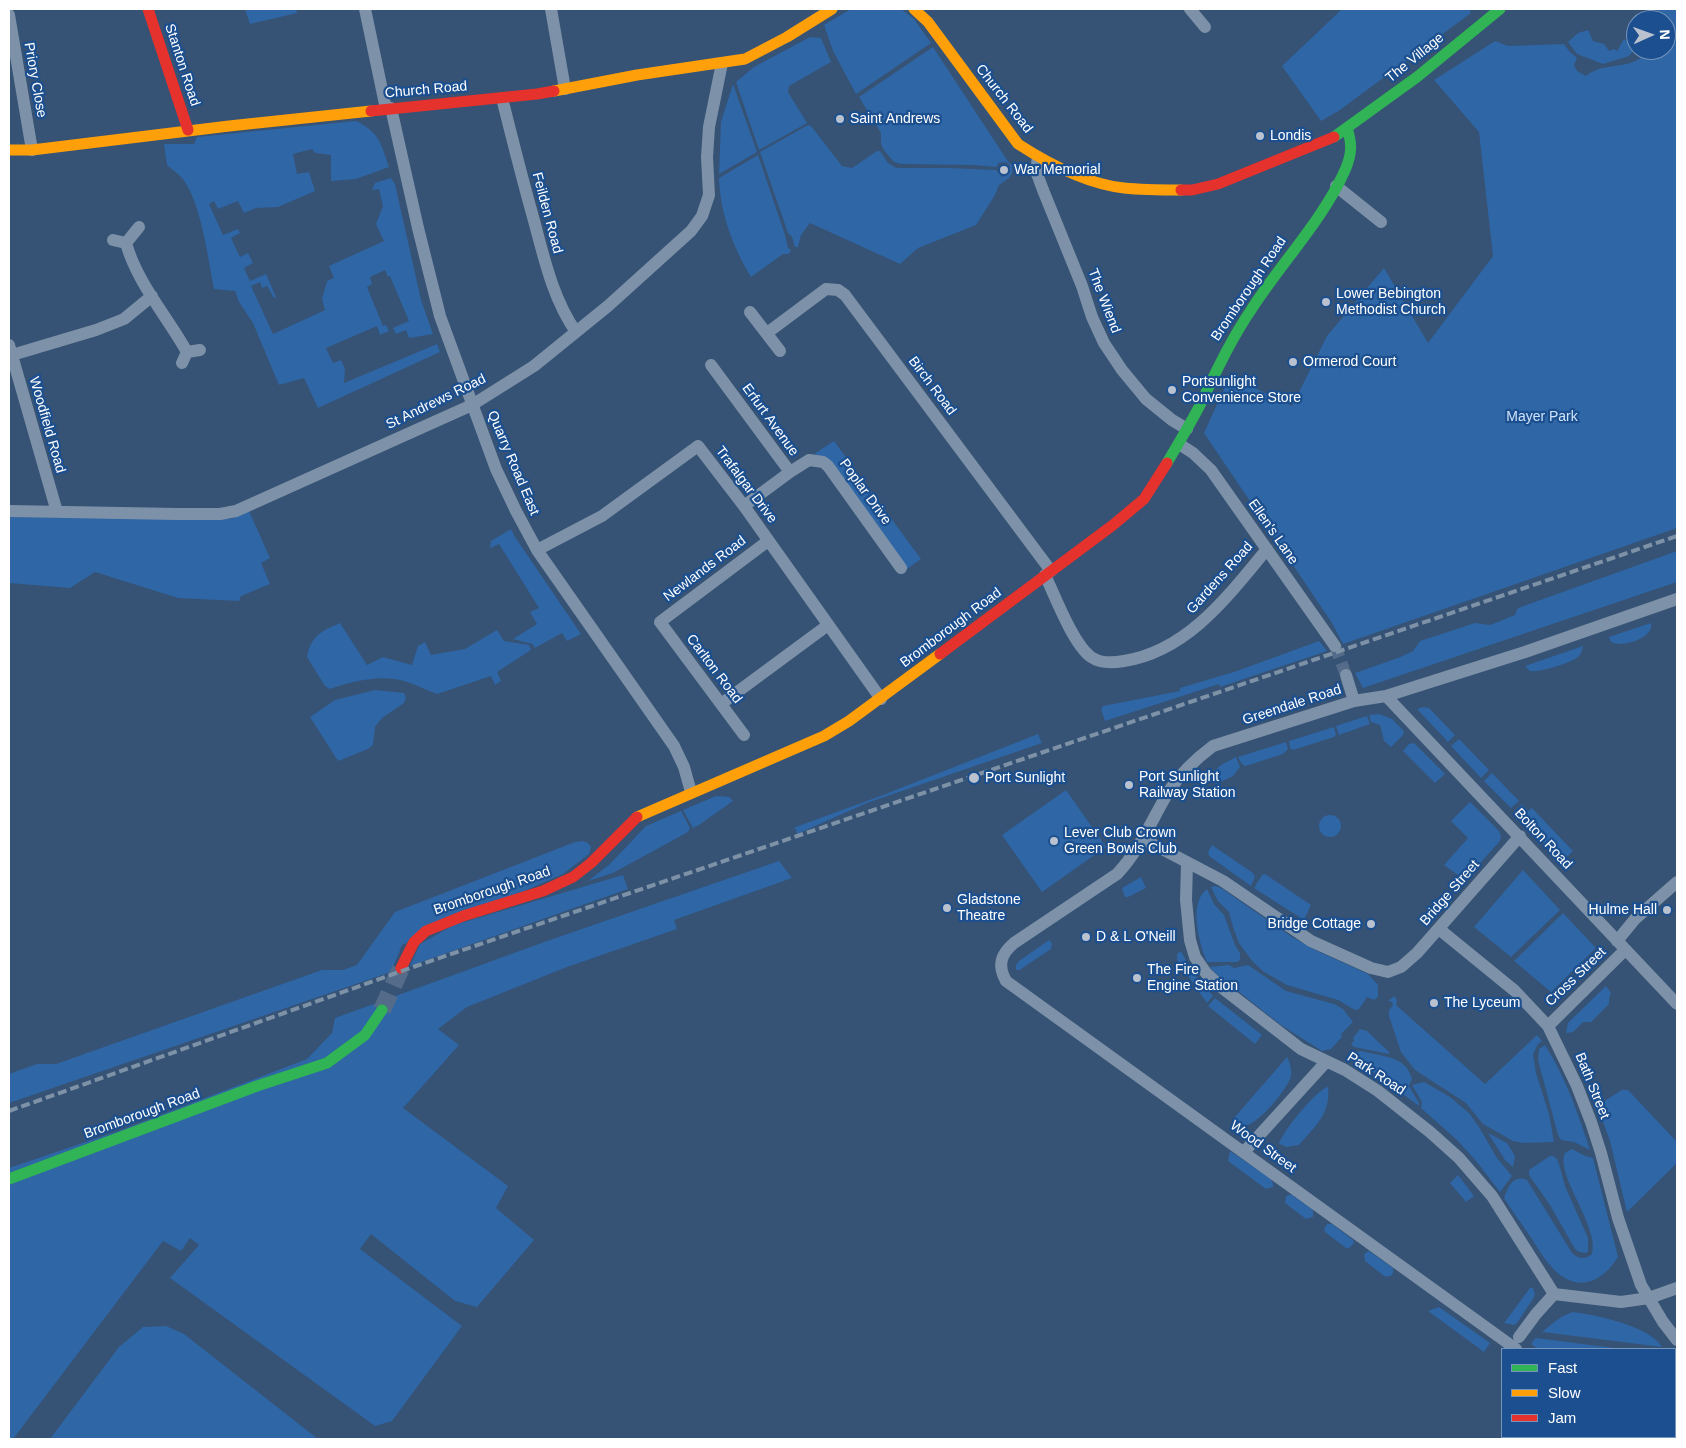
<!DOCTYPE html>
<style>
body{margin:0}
#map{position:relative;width:1686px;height:1448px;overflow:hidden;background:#365274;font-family:Arial,sans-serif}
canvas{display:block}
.frame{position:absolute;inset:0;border:10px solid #fff;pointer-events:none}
.legend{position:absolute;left:1501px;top:1348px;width:175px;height:90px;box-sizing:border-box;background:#1b4f8f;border:1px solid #7695bc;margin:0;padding:6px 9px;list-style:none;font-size:15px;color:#fff}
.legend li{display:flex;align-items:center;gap:10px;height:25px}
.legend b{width:25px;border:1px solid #7695bc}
.north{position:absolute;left:1626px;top:10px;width:50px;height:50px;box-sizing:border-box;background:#1b4f8f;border:1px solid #7695bc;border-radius:50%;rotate:88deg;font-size:14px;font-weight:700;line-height:20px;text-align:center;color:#fff}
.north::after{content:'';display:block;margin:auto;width:18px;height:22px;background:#b9c2ce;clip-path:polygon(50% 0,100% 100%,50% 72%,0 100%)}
</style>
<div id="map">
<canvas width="1686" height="1448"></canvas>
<div class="frame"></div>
<ul class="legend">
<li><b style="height:6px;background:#30b455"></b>Fast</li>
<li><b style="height:6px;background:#ff9f0a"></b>Slow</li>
<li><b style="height:6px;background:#e5322d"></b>Jam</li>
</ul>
<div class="north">N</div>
</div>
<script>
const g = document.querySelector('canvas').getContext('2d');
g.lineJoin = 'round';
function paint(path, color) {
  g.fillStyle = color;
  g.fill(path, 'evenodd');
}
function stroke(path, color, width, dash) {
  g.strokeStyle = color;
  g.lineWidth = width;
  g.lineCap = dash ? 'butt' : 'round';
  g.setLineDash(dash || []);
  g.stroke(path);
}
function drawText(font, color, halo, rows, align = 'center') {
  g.font = font + ' Arial,sans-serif';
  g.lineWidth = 4.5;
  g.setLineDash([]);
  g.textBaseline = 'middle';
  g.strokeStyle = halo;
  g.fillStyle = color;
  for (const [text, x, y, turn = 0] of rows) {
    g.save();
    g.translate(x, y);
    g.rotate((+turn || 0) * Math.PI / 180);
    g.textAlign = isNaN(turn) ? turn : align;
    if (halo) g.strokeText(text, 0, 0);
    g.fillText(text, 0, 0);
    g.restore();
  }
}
const green = new Path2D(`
 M245,9H296L297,13L250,24Z
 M851,9H901L914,19L931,43L856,94L833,51L824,25Z
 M1342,9H1469L1471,13L1340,110L1321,121L1282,66Z
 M1658,9H1677V528L1343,644L1332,623L1204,433L1230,376L1292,406L1327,336L1384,268L1428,343L1493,256L1479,132L1434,80L1495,41L1508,46L1564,44L1569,51L1577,58L1574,65L1577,71L1586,76C1601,63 1623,69 1639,59C1642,58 1645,53 1647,50H1666V20H1659L1657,12Z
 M1588,30L1593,41L1604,44L1609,51L1614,49L1617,51L1624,39L1629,42L1631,38L1634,50L1629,56L1603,64L1577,54L1568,42L1578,33Z
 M810,37L821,38L831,62L789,86L788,92L807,123L759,150L736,82L754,67Z
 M933,47L1009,163L1012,165V173L1009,178L999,185L995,195L976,225L918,248L900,264L810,223L801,235L798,247H795L792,237L788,233L760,152L808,125L811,126L842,166L852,168L877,151H880L888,163L896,168H948L996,170L1002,177L1009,174L1010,166L1006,162L998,163L997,167L971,165L901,164L894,162L883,149L881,144V133L859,97Z
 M733,84L757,152L719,174L721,122Z
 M356,121C379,132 381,143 389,167L356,179L331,181V155L315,153L312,149L293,154L297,174L309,172L315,191L278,207L256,208L244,213L238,201L218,209L214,201L209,204L223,235L238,229L240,233L231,238L240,257L248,253L253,263L244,268L250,281L266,274L276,297L274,298L267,286L262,288L260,282L251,286L273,334L325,310L322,299L327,281L334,278L329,266L384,241L376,224L383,206L379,189L372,190L375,183L391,178L395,184L421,300L433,334L409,338L406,330L396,334L393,328L409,321L390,276L388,277L385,270L370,277L372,284L367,287L383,326L386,325L389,331L380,335L377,326L326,348L333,363L341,360L345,369L344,383L437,344L440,352L318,408L304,378L279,385L253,323L239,302L235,291L214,289C208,259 201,201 182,178C178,173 171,169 167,165L164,144H194L197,137Z
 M758,155L785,235L788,248L791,250L789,254H783L751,277C733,247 720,213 719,178Z
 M834,441L921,559L907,569L827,458L814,454Z
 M249,511L270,558L261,563L270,584L241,596L239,601L178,598L95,572L70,588L9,583V517L231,519Z
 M511,529L515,537L581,634L567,641L562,633L535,648L532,644L513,639L537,624L530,612L539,608L499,544L490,548L491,541Z
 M1677,551V582L1363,688L1355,673L1398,658L1413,651L1420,641L1475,623L1490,625L1515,615L1518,608Z
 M340,623L367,665L383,657L412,665L418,646L425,642L431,655L465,649L497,630L504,641L529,645L531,650L497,672L501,681L495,685L491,676L437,694C426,690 415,684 404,681C382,674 351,681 330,689L325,686L307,657C311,635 322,631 340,623Z
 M1651,623C1655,637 1625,647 1614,643C1610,642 1610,640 1609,637Z
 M1319,641L1327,651L1220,687L1219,684L1105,721L1101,709L1103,706L1180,691V688L1237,671Z
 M1583,646C1582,651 1581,654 1578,657C1571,663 1538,673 1530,671L1525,666Z
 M375,690L404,693L406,698L404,703L382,718L375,727L373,745L368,749L338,761L310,717L335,700Z
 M1423,707L1429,708L1455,735L1448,742L1417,709Z
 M1379,714L1392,719L1404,731L1403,735L1391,747L1384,741L1380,725L1371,722L1369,715Z
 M1367,716L1370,724L1339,735L1336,726Z
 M1334,727L1336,735L1334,737L1293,750L1290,748L1289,741Z
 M1038,734L1042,743L867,803L797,834L796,829L793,828L883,795Z
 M1459,739L1489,770L1481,778L1451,746Z
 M1286,742L1288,749L1283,754L1249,765L1244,766L1240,761L1238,757Z
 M1414,743L1445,774L1435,783L1403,751L1409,744Z
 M1236,757L1240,767L1233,776L1216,784L1207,777L1221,765Z
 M1492,773L1519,801L1511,808L1484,781Z
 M1066,790L1106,847L1042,892L1002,835Z
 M716,796L729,797L733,801L699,825L693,828L683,810Z
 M1470,802L1499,831L1501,836L1500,841L1465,880L1444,865L1468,838L1451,821Z
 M1522,804L1528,811L1532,808L1573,851L1562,862L1514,812Z
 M681,811L690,828L688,832L613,873L588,881L610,864L646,826Z
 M1319 826a11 11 0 1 1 22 0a11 11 0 1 1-22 0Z
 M583,841L588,843L591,847L589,854L563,874L402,945L391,972L9,1103V1074L37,1064H56L322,970H343L357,965L395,912L575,842Z
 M1212,845L1253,873L1255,877L1251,886L1209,856L1208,852Z
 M779,861L792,878L674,920L677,929L567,967L467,1007L438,1029L459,1045L403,1108L508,1186L496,1208L534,1240L477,1307L455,1301L371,1234L360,1249L462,1326L392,1421L375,1426L170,1278L199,1245L190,1238L181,1251L163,1241L13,1439H9V1168L121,1130L307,1059L332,1033L335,1018L547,941Z
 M1523,870L1560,910L1511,957L1474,927Z
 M1265,874L1311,905L1304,920L1254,888L1262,875Z
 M623,875L628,889L410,966L420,944L454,925Z
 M1141,877L1146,888L1128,897H1125L1122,888Z
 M1215,886L1221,888L1292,937L1317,951L1368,974L1378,985V997L1374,1000L1367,997L1359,1009L1355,1010L1338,1000L1287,985L1264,972L1253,962L1239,943L1233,927L1229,912L1218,901L1211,887Z
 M1207,889L1214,904L1224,915L1235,945L1240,953V960L1237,962H1207C1199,943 1188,903 1207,889Z
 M1563,913L1596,948L1551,992L1514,961Z
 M1049,940L1052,943L1051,949L1024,967L1020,970H1016V965L1019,961Z
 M1181,951L1192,972L1213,996L1207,1003L1177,960V954Z
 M1229,965L1234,968L1248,965L1286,991L1334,1004L1343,1009L1353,1022L1341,1034L1342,1037L1331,1049L1322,1051L1281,1025L1215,973L1210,967Z
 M1606,986L1611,993L1609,998V1004L1591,1022H1583L1573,1032L1566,1033L1568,1023L1572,1019Z
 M1394,996L1397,1000L1396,1005L1485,1084L1537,1035L1542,1041L1538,1044L1533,1054L1536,1073L1549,1114L1554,1142L1523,1143L1513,1141L1483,1124L1466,1103L1415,1070L1401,1052L1389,1016V1010L1393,1005L1392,1002L1388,1001Z
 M1215,998L1262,1035L1255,1044L1208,1006Z
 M1360,1029L1367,1031L1389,1052V1054L1354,1047L1351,1044L1354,1041L1353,1038Z
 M1545,1045C1566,1078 1578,1113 1590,1150L1574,1142L1561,1140L1558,1135L1538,1060L1539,1049Z
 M1362,1051C1382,1057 1406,1055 1412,1079L1409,1086L1419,1103V1106L1358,1061L1351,1053Z
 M1287,1057C1290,1062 1292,1070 1291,1076C1288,1089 1260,1121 1248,1125C1243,1126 1237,1125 1232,1124L1234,1118Z
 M1424,1082L1450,1097L1469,1113L1479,1127L1497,1158L1512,1176L1500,1192L1477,1162L1457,1140L1421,1108L1422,1102L1412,1085Z
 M1328,1087C1331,1114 1315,1126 1299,1145L1287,1147L1279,1144C1282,1132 1317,1089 1328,1087Z
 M1622,1090H1628L1677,1142V1163L1627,1212L1610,1141L1598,1108L1606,1100Z
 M1488,1133L1507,1143L1515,1156L1513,1167L1505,1160Z
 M1572,1149L1585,1156L1593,1158L1618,1257C1600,1286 1573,1293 1550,1265C1543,1258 1538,1248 1532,1239C1523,1226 1513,1212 1504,1198C1508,1187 1513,1174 1527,1180L1572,1253C1579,1259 1585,1260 1592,1254C1600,1226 1555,1176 1565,1153Z
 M1230,1151L1271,1179L1273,1184V1187L1266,1189L1228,1161Z
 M1550,1156H1553L1557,1159L1559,1164L1565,1186L1588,1238V1251L1586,1253L1579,1252L1575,1249L1550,1205L1529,1175V1170Z
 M1458,1175L1474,1196L1466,1202L1450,1183Z
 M1289,1195H1292L1313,1210V1217L1306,1219L1285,1203L1286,1196Z
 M1327,1224H1332L1353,1240L1354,1243L1349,1248H1346L1325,1232L1324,1229Z
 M1369,1251L1393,1268C1394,1275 1391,1278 1384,1276L1365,1261L1364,1254Z
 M1530,1288H1533L1535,1294L1533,1299L1517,1323L1514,1325L1504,1323Z
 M1439,1307L1490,1343L1484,1352L1428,1311Z
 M1573,1312C1596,1315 1650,1326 1662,1347L1542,1332C1552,1324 1561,1315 1573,1312Z
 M166,1326L184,1334L318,1439H50L119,1347L143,1327Z
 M1536,1338L1622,1349H1538L1532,1345V1342Z
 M1677,1371V1439H1607L1604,1437H1675V1372Z`);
const streetTunnel = new Path2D(`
 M1335,646L1346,675`);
const secondaryTunnel = new Path2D(`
 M382,1010L401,968`);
const street = new Path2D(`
 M365,9L386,109
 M551,9L565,89
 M1190,9L1205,27
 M9,15L32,150
 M502,98C512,138 522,178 533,217C544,257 552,297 576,332
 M391,108L418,228L440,316L496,469L516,511L537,550L674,746L684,767L691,792
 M1038,157L1036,171L1043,190L1082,286L1092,317L1104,343L1122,370L1146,399L1172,420L1187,429
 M1336,186L1381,222
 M113,240L126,243L139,227
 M126,243C137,283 167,316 187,352
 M750,312L780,351
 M767,333L826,289L838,290L845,295L1051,571
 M9,345L57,512
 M12,355L96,330L124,319L152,296
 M182,363L187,352L200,350
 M711,365L790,472
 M1179,444L1193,453L1211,470L1335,646
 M744,506L790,472L809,460L823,462L828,466L901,568
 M9,511L177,514H220L236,511L472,405L534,366L608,306L691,231L702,216L709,195L707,157L709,127L722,63
 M537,550L602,516L698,446L744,506L881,699
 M1045,575C1055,596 1073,644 1091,657C1101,664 1113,663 1124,661C1188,651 1229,595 1267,549
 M1346,675L1354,701
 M1386,696L1677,1004
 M721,704L828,625
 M744,735L660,622L768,541
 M1143,839L1223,881L1311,941L1371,968L1388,972L1401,967L1417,953L1520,836
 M1187,863L1186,900L1190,940L1195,957L1206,973L1221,987L1301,1049L1345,1070L1378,1091L1430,1132L1459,1158L1492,1196L1554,1294
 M1439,929L1515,991L1548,1026L1577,1086L1591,1122L1601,1153L1618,1218L1641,1285L1663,1322L1677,1340
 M1617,941L1635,919L1677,882
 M1548,1026L1625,950
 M1244,1152L1326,1062
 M1554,1294L1621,1302L1649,1298L1677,1288
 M1519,1337L1536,1314L1554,1294
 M1516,1349L1006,981C997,965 1001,954 1014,943L1117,874C1140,850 1152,819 1169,791C1180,774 1197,758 1213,746L1354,701L1386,696L1525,652L1677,599
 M1675,1365L1677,1363`);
const fast = new Path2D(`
 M1334,137L1417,77L1500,9
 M1167,463C1178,444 1189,426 1199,407C1215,374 1230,341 1251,310C1281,263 1324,219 1346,168C1352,153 1352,143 1347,128
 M9,1179L257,1086L327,1063L365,1035L382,1010`);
const slow = new Path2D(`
 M914,9L928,22L1018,144C1049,164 1086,184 1124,188C1143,190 1162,190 1181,190
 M554,91L637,75L745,59L787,37L832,9
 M9,150H32L229,126L371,111
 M637,817L824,736L849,721L940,654`);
const jam = new Path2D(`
 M148,9L188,130
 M371,111L537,94L554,91
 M1181,190H1192L1218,184L1334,137
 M940,654L1113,525L1144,499L1167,463
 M401,968L414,942L426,931L463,916L543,891L573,877L591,863L637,817`);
const rail = new Path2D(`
 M9,1111L416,966L1677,536`);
const markers = [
 [840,119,5,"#b9c2ce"],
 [1260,136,5,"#b9c2ce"],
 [1004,170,5,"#b9c2ce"],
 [1326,302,5,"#b9c2ce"],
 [1293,362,5,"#b9c2ce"],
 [1172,390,5,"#b9c2ce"],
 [974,778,6,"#b9c2ce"],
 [1129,785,5,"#b9c2ce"],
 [1054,841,5,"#b9c2ce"],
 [947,908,5,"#b9c2ce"],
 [1667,910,5,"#b9c2ce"],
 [1371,924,5,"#b9c2ce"],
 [1086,937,5,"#b9c2ce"],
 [1137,978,5,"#b9c2ce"],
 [1434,1003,5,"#b9c2ce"]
];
const streetNames = [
 ["The Village",1415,58,-39],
 ["Stanton Road",182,65,72],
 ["Priory Close",35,80,80],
 ["Church Road",426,90,-5],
 ["Church Road",1004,99,52],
 ["Feilden Road",547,213,75],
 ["Bromborough Road",1249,289,-56],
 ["The Wiend",1104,301,69],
 ["Birch Road",932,386,53],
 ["St Andrews Road",436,402,-26],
 ["Erfurt Avenue",770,420,54],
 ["Woodfield Road",47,425,74],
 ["Quarry Road East",513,463,67],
 ["Trafalgar Drive",746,485,53],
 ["Poplar Drive",865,492,54],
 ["Ellen's Lane",1273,532,55],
 ["Newlands Road",705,569,-37],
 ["Gardens Road",1220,578,-48],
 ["Bromborough Road",951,628,-37],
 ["Carlton Road",714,669,53],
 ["Greendale Road",1292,705,-18],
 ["Bolton Road",1543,839,47],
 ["Bromborough Road",492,891,-19],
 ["Bridge Street",1450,893,-49],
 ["Cross Street",1576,977,-44],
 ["Park Road",1376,1074,33],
 ["Bath Street",1592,1086,68],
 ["Bromborough Road",142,1114,-20],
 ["Wood Street",1263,1147,36]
];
const poiNames = [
 ["Saint Andrews",850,119],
 ["Londis",1270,136],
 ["War Memorial",1014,170],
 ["Lower Bebington",1336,294],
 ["Methodist Church",1336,310],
 ["Ormerod Court",1303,362],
 ["Portsunlight",1182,382],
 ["Convenience Store",1182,398],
 ["Port Sunlight",1139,777],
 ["Railway Station",1139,793],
 ["Port Sunlight",985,778],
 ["Lever Club Crown",1064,833],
 ["Green Bowls Club",1064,849],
 ["Gladstone",957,900],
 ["Theatre",957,916],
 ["Hulme Hall",1657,910,"right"],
 ["Bridge Cottage",1361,924,"right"],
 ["D & L O'Neill",1096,937],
 ["The Fire",1147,970],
 ["Engine Station",1147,986],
 ["The Lyceum",1444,1003]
];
const parkNames = [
 ["Mayer Park",1542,417]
];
paint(green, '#2f66a5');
stroke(streetTunnel, '#546c89', 12, [12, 6]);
stroke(secondaryTunnel, '#546c89', 18, [18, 9]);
stroke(street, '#7d92a8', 12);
stroke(fast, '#30b455', 11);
stroke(slow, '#ff9f0a', 11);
stroke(jam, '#e5322d', 11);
stroke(rail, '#7e92a7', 4, [9, 4]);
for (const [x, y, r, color] of markers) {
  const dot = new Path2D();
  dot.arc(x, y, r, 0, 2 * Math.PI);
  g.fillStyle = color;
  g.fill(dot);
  stroke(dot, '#1b4f8f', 2);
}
drawText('14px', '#fff', '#1b4f8f', streetNames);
drawText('14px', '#fff', '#1b4f8f', poiNames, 'left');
drawText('14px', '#cfe3fa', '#1b4f8f', parkNames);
</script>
